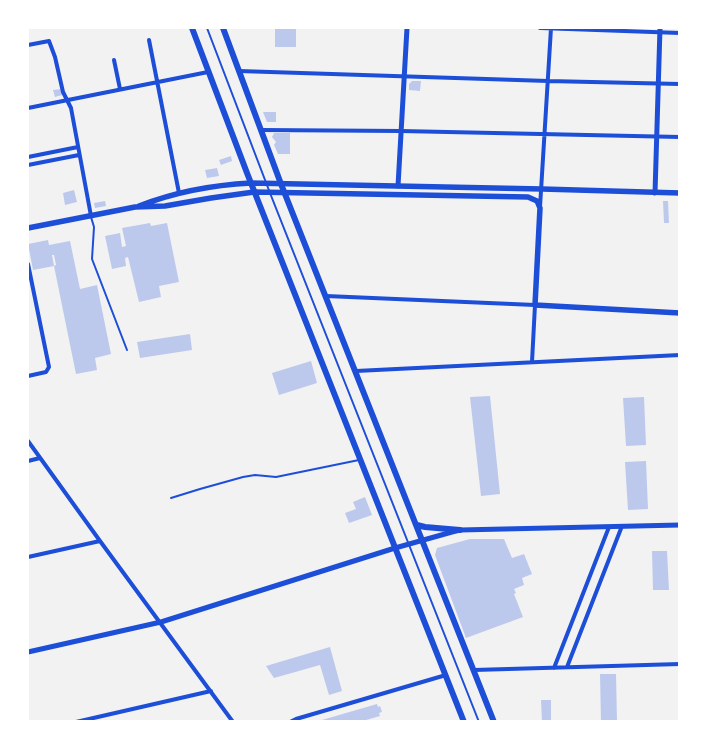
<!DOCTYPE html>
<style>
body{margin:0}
#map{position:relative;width:707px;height:749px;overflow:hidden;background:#f2f2f2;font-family:"Archivo Narrow",sans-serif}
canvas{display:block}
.frame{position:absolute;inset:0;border:29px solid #fff;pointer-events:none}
</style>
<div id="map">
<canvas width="707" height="749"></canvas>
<div class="frame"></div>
</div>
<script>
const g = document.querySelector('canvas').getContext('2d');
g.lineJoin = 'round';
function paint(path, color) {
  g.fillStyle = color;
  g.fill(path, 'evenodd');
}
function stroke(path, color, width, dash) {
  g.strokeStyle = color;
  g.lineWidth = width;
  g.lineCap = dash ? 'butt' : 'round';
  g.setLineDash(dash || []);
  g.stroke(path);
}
const building = new Path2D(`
 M275,28H296V47H275Z
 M412,81H421L420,91L409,90V84Z
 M61,89L62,95L55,97L53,90Z
 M263,112H276V122H267Z
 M274,133H290V154H278L274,145L276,142L272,137Z
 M231,156L232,161L221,165L219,160Z
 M217,168L219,176L207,178L205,170Z
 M74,190L77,202L65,205L63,193Z
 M105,201L106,206L95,208L94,203Z
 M663,201H668L669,223H664Z
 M150,223L151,226L167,223L179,282L159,286L161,297L139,302L128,257L125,258L126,266L112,269L105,236L120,233L122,247L126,246L122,228Z
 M48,240L49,245L70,241L80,289L97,285L111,354L95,358L97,370L76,374L54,266L56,265L54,255H52L54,266L33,270L28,244Z
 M190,334L192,350L140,358L137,342Z
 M311,361L317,383L279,395L272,373Z
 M490,396L500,494L481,496L470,397Z
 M644,397L646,445L626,446L623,398Z
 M646,461L648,509L628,510L625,462Z
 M365,497L372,515L349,523L345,513L356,509L353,502Z
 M470,539H504L512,558L524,554L532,574L522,578L524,585L514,589L516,593L514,594L523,617L466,638L435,555L437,548Z
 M652,551H667L669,590H653Z
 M330,647L342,691L329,695L320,665L274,678L266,666Z
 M600,674H616L617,722H601Z
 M541,700H551V722H542Z
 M377,704L378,707L380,706L382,712L379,713L380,716L359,722H315Z`);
const service = new Path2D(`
 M207,28L270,193L479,722
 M91,217L94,227L92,259L127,350
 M171,498L200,489L243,477L255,475L276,477L359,460`);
const minor = new Path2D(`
 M540,28L680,33
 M149,40L179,193
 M28,45L49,41L55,57L63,92L71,108L91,216
 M114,60L120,89
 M239,71L548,81L680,84
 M28,108L208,72
 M261,130L401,131L680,137
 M28,157L78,147
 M28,165L79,155
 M540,207L551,28
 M28,264L49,367L46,372L28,376
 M326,296L535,305L532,362
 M356,371L680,355
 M28,441L100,541L233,722
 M28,461L40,458
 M28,557L100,541
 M567,667L622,526
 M554,668L609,527
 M474,670L680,664
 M76,722L211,691
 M290,722L296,719L446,675`);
const tertiary = new Path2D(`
 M398,186L407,28
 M655,193L660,28
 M28,652L161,622L395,548L452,532L460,530L680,525`);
const secondary = new Path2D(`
 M139,206C175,192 212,185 251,183L542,189L680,193
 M28,228L135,207L165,206L211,198L254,192L528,197L537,201L540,208L535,305L680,313`);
const primary = new Path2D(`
 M192,28L247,173L464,722
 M223,28L281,184L494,722
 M417,525L425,527L460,530`);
paint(building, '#bdc9ec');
stroke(service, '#1d4ed8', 2);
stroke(minor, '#1d4ed8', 4);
stroke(tertiary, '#1d4ed8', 5);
stroke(secondary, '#1d4ed8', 5.5);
stroke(primary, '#1d4ed8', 6);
</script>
